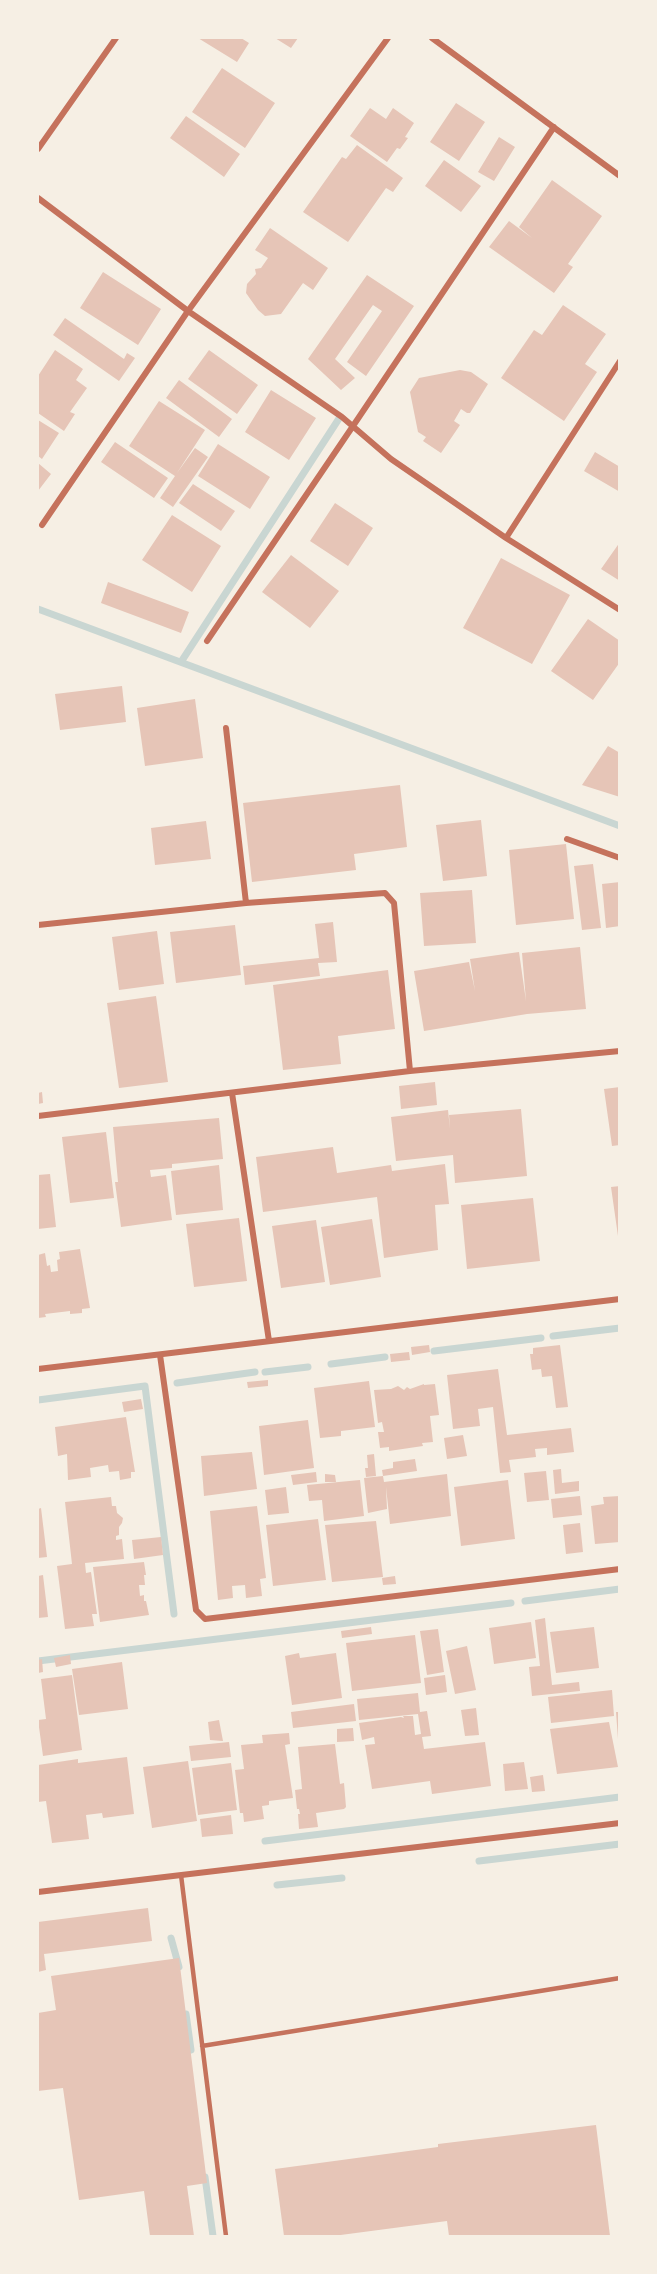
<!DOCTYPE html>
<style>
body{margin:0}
#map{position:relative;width:657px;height:2274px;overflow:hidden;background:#f6efe4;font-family:Cabin,sans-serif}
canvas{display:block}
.frame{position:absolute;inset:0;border:39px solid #f6efe4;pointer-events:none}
</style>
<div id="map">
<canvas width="657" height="2274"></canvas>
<div class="frame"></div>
</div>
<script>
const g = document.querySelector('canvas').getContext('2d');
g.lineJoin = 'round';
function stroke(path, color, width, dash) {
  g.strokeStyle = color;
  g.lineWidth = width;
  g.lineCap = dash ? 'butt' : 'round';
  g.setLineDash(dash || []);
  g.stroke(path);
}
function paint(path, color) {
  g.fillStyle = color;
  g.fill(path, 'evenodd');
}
const stream = new Path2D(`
 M38,609L620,826
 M181,662L340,417
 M553,1336L620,1328
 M434,1351L541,1338
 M331,1364L385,1357
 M265,1372L308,1367
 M177,1383L255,1372
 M38,1400L145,1386L174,1614
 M525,1601L620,1589
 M38,1661L511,1603
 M265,1841L620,1797
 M479,1861L620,1844
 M277,1885L342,1878
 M171,1938L179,1967
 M186,2014L191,2050
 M205,2177L213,2236`);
const building = new Path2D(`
 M198,38H241L249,43L237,62Z
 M275,38H298L291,48Z
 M222,68L275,103L245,148L192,112Z
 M456,103L485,122L459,161L430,142Z
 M370,108L386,119L393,108L414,123L405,137L408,138L400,149L397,148L387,162L350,136Z
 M186,116L240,154L224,177L170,138Z
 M499,137L515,147L494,181L478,172Z
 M357,145L403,178L393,192L386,188L348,242L303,212L342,157L346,159Z
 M444,160L481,186L461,212L425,186Z
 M552,180L602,216L568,264L573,267L554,293L489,247L509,221L532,238L519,227Z
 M270,228L328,268L313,290L303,283L281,314L265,316L258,310L246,293L247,284L256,274L255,269L261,268L268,258L255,250Z
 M103,272L161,309L138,345L80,308Z
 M367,275L414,306L366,376L347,362L382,311L373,305L335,359L355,378L341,390L308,359Z
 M563,305L606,334L585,364L597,372L564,421L501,378L534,330L542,335Z
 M65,318L124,359L127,353L135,358L119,381L53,335Z
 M55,350L83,369L76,380L87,388L70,412L75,414L64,431L38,413V376Z
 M209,350L258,385L237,414L188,379Z
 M460,370L471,372L488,384L470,413H467L461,409L454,421L460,425L441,453L423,441L426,437L418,432L410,392L419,378Z
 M179,380L232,419L219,437L166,398Z
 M271,390L316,418L289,460L245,432Z
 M159,401L205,430L177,473L195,448L208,457L173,507L160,498L175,476L129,446Z
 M38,420L59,433L42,459L38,456Z
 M115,442L168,478L154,498L101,462Z
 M218,444L270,477L250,509L198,476Z
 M595,452L620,467V492L584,471Z
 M38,463L51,474L38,491Z
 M193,484L235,511L221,531L179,503Z
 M335,503L373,528L348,566L310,541Z
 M172,515L221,546L192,592L142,560Z
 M620,542V581L601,569Z
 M291,555L339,591L310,628L262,592Z
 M501,558L570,595L532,664L463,628Z
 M108,582L189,612L181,633L101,603Z
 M588,619L620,641V662L593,700L551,671Z
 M122,686L126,722L60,730L55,694Z
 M195,699L203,758L145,766L137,708Z
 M608,746L620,753V797L582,785Z
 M400,785L407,847L354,854L356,870L252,882L243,803Z
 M481,820L487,876L443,881L436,825Z
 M206,821L211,859L155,865L151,828Z
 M566,844L574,919L516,925L509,850Z
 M593,864L601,928L582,930L574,866Z
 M620,882V926L606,928L602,884Z
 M472,890L476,943L424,946L420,893Z
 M333,922L337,962L318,963L320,976L245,985L243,966L319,958L315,924Z
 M235,925L241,975L176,983L170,932Z
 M157,931L164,984L119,990L112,937Z
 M580,947L586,1009L527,1014L424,1031L414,971L469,962L475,991L470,959L519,952L526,1001L522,953Z
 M388,970L395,1029L338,1036L341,1064L283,1070L273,985Z
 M156,996L168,1082L119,1088L107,1003Z
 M435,1082L437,1105L401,1109L399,1086Z
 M620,1087V1145L612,1146L604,1089Z
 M42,1092L43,1103L38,1104V1093Z
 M521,1109L527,1176L455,1183L453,1155L396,1161L391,1117L448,1110L450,1129L449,1115Z
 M219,1118L223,1159L172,1164V1168L150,1170L151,1177L166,1175L172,1220L121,1227L115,1182H118L113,1127Z
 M106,1132L114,1198L70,1203L62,1137Z
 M333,1147L337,1173L391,1165L392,1171L445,1164L449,1204L435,1205L438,1250L384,1258L377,1197L263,1212L256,1157Z
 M219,1165L223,1210L176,1215L171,1171Z
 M50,1174L56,1227L38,1229V1175Z
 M620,1186V1236H618L611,1187Z
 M533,1198L540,1261L467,1269L461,1205Z
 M239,1218L247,1281L194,1287L186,1224Z
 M372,1219L381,1277L330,1285L321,1227Z
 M316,1220L325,1282L281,1288L272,1226Z
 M80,1249L90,1308L82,1309V1313L70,1314V1311L45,1314L46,1317L38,1318V1255L45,1253L47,1266L50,1265L51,1272L58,1271L57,1260L60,1259L59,1252Z
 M429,1345L430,1352L412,1355L411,1347Z
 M560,1345L568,1407L556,1408L552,1376L542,1377L541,1369L532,1370L530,1354H533V1348Z
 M409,1352L410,1360L391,1362L390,1354Z
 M498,1369L507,1435L571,1428L574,1452L547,1455V1448L535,1449L536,1457L509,1460L511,1472L500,1473L493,1407L478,1409L480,1426L453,1429L447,1375Z
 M268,1380V1386L248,1388L247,1382Z
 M369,1381L375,1427L341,1431V1436L320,1438L314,1388Z
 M424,1384V1385L435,1384L439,1415L430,1416L433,1442L422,1443L423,1446L389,1451V1447L380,1448L378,1432H384L382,1422L378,1423L374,1390L391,1389L398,1386L404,1390L407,1387L410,1389Z
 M141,1399L143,1409L124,1412L122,1402Z
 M126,1417L135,1472H131V1478L120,1480L119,1471L109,1472L108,1465L90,1468L91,1477L68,1480L67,1454L58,1456L55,1427Z
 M308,1420L314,1468L264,1475L259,1426Z
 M463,1435L467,1456L447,1459L444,1438Z
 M252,1452L257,1489L204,1496L201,1456Z
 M374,1454L376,1476L366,1477L365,1468H368L367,1455Z
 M415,1459L417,1471L383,1476L382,1470L393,1468V1462Z
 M561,1469L562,1483L579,1481V1491L555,1494L553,1470Z
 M546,1471L549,1500L527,1502L524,1473Z
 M316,1472L317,1482L293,1485L291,1475Z
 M325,1474L335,1475L336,1482H325Z
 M447,1474L451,1516L390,1524L386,1487L387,1509L368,1513L364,1478L383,1476L384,1482Z
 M360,1480L364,1516L324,1521L322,1500L309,1501L307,1485Z
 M508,1480L515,1539L461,1546L454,1487Z
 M286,1487L289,1513L268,1515L265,1490Z
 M580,1496L582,1515L553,1518L551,1499Z
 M620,1496V1542L595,1544L591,1506L604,1504L603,1497Z
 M111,1497L112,1506H116L117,1513L123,1518L122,1523L119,1527V1535L116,1536V1540L122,1539L124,1559L85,1563L86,1573L91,1572L97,1614H92L94,1626L65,1629L57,1566L72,1564L65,1502Z
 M257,1506L266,1578L260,1579L262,1596L246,1598L245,1585L232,1586L233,1598L218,1600L210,1511Z
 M41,1508L47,1557L38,1558V1509Z
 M318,1519L326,1580L273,1586L266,1525Z
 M376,1521L383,1577L332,1582L325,1525Z
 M580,1523L583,1552L566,1554L563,1525Z
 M161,1537L163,1555L134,1559L132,1540Z
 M144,1562L146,1575H144L145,1585H139L140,1596L144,1595V1601H146L149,1615L100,1622L93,1567Z
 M43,1575L48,1617L38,1618V1576Z
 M395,1576L396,1584L383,1585L382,1578Z
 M545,1618L552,1685L579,1682L580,1691L532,1696L529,1667L540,1666L535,1620Z
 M531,1622L536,1658L494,1664L489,1628Z
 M371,1627L372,1634L342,1638L341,1631Z
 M594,1627L599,1668L556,1673L550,1632Z
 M438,1629L444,1672L427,1675L420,1631Z
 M415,1635L421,1683L352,1691L346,1643Z
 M467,1646L476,1690L455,1694L446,1651Z
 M299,1653L300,1658L336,1653L342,1698L292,1705L285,1656Z
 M70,1655L71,1664L56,1667L54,1658Z
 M42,1659L43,1672L38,1673V1660Z
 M122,1662L128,1709L79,1715L72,1669Z
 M72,1675L82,1750L43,1756L38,1720L46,1719L41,1679Z
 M445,1675L447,1692L426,1695L424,1678Z
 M612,1690L614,1716L551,1723L548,1697Z
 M418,1693L420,1712L427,1711L431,1736L422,1737L424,1749L485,1742L491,1786L432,1794L430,1781L372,1789L365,1745L375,1744L374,1737L362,1740L359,1723L401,1717L404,1718L403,1716H413L415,1735L421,1734L418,1714L359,1720L357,1699Z
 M354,1704L356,1721L293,1728L291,1712Z
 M476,1708L479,1735L465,1736L461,1710Z
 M616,1712H620V1739H618Z
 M219,1720L223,1741L210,1740L208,1722Z
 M609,1722L618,1767L557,1774L550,1729Z
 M353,1728L354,1741L337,1742V1729Z
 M289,1733L290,1744L285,1745L293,1798L269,1801V1805L262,1806L264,1819L244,1822L243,1813H240L235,1770L244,1769L241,1745L263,1743L262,1735Z
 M229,1742L231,1757L191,1761L189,1746Z
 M335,1744L340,1784L344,1783L346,1807L344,1809L316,1813L318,1827L299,1829L298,1814H300L299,1809H297L295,1790L302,1789L298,1747Z
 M127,1757L134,1814L103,1818L102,1813L86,1815L89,1839L52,1843L46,1801L38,1802V1765L78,1759V1763Z
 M188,1761L197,1821L152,1828L143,1767Z
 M524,1762L528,1789L505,1791L503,1764Z
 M231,1763L237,1810L198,1815L192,1768Z
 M543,1775L545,1791L532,1792L530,1777Z
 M231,1815L233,1834L202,1837L200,1819Z
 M148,1908L152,1941L44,1954L46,1970L38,1972V1922Z
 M179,1958L207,2183L187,2186L194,2236H150L144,2191L79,2200L63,2088L38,2091V2013L56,2010L51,1976Z
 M596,2125L610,2236H449L447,2221L333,2236H284L275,2169L438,2147V2144Z`);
const service = new Path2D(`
 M181,1875L226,2236
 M202,2046L620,1978`);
const minor = new Path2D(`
 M432,38L620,176
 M38,149L116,38
 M38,198L188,311L342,417L391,459L506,538L620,610
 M42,525L188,311L388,38
 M506,538L620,361
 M207,641L353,426L554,127
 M226,728L246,903
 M567,839L620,858
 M38,925L246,903L385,893L394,903L410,1071
 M232,1093L269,1341
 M38,1116L410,1071L620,1051
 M160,1355L196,1610L205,1619L620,1569
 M38,1369L620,1299
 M38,1892L620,1823`);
stroke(stream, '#c9d6d2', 7);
paint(building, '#e6c5b7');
stroke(service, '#c5725c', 4.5);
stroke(minor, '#c5725c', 6);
</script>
